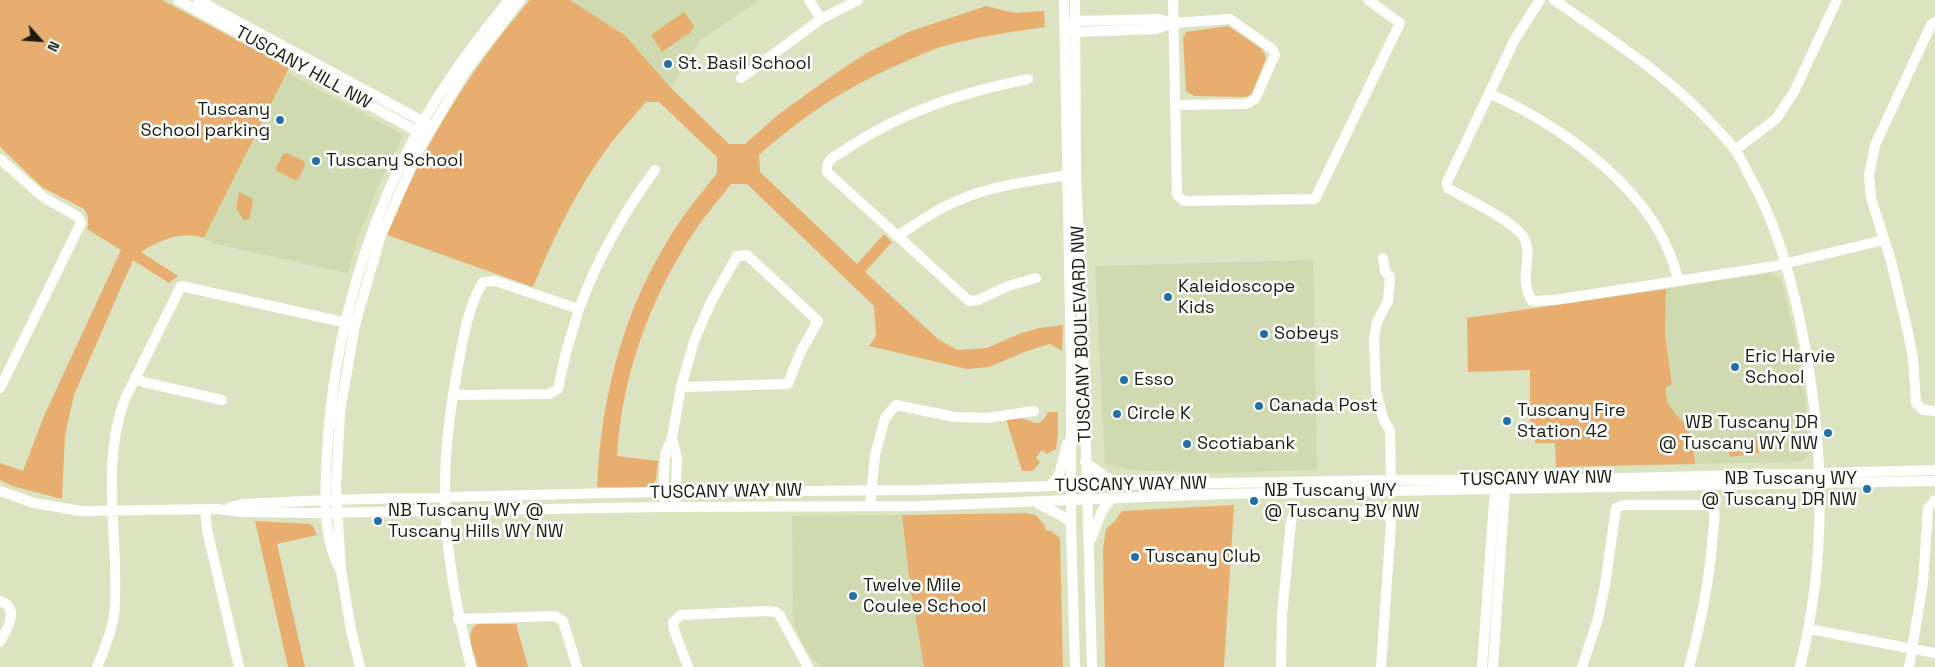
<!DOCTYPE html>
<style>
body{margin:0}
#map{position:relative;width:1935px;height:667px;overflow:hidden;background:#dbe3c1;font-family:"Space Grotesk",sans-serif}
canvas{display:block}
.north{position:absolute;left:15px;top:15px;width:50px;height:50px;-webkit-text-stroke:4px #fff;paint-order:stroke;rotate:116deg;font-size:14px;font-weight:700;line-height:20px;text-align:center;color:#191c0f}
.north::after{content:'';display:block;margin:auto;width:18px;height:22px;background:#191c0f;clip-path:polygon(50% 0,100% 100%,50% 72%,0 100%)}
</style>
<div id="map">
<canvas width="1935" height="667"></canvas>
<div class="north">N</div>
</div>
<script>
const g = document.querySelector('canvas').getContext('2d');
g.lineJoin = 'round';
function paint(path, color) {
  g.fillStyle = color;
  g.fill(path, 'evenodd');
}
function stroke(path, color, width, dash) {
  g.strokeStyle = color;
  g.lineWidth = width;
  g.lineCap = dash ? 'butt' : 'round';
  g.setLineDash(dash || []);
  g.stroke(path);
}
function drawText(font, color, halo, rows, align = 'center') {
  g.font = font + ' "Space Grotesk",sans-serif';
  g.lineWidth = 5;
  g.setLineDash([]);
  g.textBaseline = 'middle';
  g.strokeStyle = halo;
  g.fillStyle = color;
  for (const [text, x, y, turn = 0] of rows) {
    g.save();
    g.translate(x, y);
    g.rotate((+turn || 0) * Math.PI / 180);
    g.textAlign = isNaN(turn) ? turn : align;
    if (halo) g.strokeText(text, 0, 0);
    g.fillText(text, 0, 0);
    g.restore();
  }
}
const built = new Path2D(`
 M570,0H761L701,39L671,88L626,35Z
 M286,72L403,135L378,187L357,241L348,273L215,244L204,238Z
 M1313,260L1317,470L1210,473L1133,470L1105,464L1095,266Z
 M1771,273L1778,276L1782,282L1795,337L1805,397L1809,455L1801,462L1695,464L1689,432L1671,409L1666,398V387L1672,384L1665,335L1666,289Z
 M902,515L910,585L924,667H821L807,652L793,623L792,516Z`);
const green = new Path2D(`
 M0,0H162L289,68L204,238C182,231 160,240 141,252L178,276L169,283L133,260L74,395L65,435L62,499L12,486L0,480V463L23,471L44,416L121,250L87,229C89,221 89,216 84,209L42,187L0,147Z
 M530,0H570L625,35L671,88L729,144H745L779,114L839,71L867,53L908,32L986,6L1015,13L1044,11L1045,27C1011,32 977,37 944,46C930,50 916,57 902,63C848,86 803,116 759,155L760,172L857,264L884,234L892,242L865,272L938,339L957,350L987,348L1019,334L1039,328L1063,325L1062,351L1050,344L1027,351L989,367L967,369L869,346L876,336L874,306L747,184H731C719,199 707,214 696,229C650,298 622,374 617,456L658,461L656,480L650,488L597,487C601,399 622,315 668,240C682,216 700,195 717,173V157L659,102H646C634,116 622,129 611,143C578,187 554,236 533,287L387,235C424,145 466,74 530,0Z
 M684,12L694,26L690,33L662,52L651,35Z
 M1228,26L1262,49L1266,58L1252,94L1246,97L1194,96L1186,91L1183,38L1186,32Z
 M287,153L304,161L305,165L299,178L295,180L277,171L276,168L283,154Z
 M239,192L253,199L250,218L244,221L236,208Z
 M1666,289L1665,335L1672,384L1666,387C1664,411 1682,415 1689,432C1694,442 1694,454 1695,464L1556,467L1555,443H1535L1536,427L1530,426V370L1468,372L1467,318Z
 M1048,412H1058V435L1056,449L1047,454L1042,450L1036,458L1040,462L1033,471H1022L1006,419C1010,419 1014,418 1018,418C1032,419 1039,432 1048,412Z
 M1734,437L1735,440L1756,437L1759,453L1730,457L1728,449L1721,450L1719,439Z
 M1234,505L1224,667H1105L1103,549L1106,529L1115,521L1122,511Z
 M1026,513L1036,515L1045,526V530L1051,531L1060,538L1063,667H924L910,585L902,515Z
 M255,521L309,524L313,526L317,535L277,544L305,667H288Z
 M477,624H516L528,667H478C475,654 463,633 477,624Z`);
const minor = new Path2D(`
 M178,0L424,135
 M198,0L428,124
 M809,0L821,19L858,0
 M1064,0L1071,367V523L1075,667
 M1075,0L1076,174L1083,339L1092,667
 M1173,0L1177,195L1184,201L1315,199L1400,23L1368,0
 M1540,0L1515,39L1447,182L1448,188C1465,199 1518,222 1525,240C1533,258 1518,279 1532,301L1554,300L1775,266L1884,240
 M1554,0C1610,39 1668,75 1714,126C1721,134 1729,141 1735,150C1741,158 1745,168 1750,177C1773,218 1785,258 1796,303C1824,425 1830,546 1800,667
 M1935,22L1931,25L1875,145L1869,175L1871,198L1891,261L1907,328L1913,358L1916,403L1923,410L1935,411
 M1069,24L1075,21L1158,19L1173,23
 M1070,29L1076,32L1156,29L1173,23L1230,19L1272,49L1275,55L1255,99L1246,104L1177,105
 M741,78L821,19
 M1028,79C964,92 903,111 848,148C838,155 825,158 827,172L969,301L978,300L1008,286L1036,278
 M1489,93C1565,128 1659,193 1678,280
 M1735,150L1776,119L1794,92L1837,0
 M0,159L43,197L78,217L81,223L0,388
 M897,236C919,222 940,207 964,198C999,184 1036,181 1073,174
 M1383,258L1385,271L1390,277L1388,301L1377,322L1374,339L1376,391L1383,418L1390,431L1391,485
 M579,309C597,260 624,212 655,170
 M135,377L143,382L222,400
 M453,395L549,394L558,389L566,352L579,309L495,281L483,282C468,306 463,339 458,366C450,409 444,454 445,498C446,555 457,612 471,667
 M672,438L677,459L675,507
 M1085,462L1106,477L1118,482
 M1050,486L1059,475L1067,444
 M0,491L34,503L81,511L217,509L243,512L318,513L662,507L920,506L1221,494L1935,481
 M663,497L665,455L672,438L681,387L694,341L711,302L737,256L747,255L818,321L800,353L788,384L681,387
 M1039,504L1062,516L1071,523
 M870,506L875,455L885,418L896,405L955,417L987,418L1034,411
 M230,507L243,504L327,500L654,492L922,490L1050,486L1391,480H1549L1935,470
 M205,509L207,530L239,667
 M1091,539L1102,511L1111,499
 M339,568C322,534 325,489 327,452C333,337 367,220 424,120C448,77 478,38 509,0
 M0,601C21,609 7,628 0,642
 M458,619L555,616L563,621L577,667
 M1809,629L1935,653
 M97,667C104,650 111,634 114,616C116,598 115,580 115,563C113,509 105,451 125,399L181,286L352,324
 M360,667L351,630L341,571L336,487L340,412L355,325L380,238L417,153L465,72L520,0
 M688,667L674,630L673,622L681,615L766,611L776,612L780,616L808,667
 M1281,667L1282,615L1291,522L1293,515L1297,513L1379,512L1388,515L1391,523L1381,667
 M1482,667L1495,489L1499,483
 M1493,667L1505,489L1502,483
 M1582,667L1598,619L1605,585L1616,508L1623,505H1710L1713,506C1716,514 1714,524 1713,533C1710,578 1701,623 1689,667
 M1909,667L1923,583L1928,508L1935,500`);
const markers = [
 [668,64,5,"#276fa3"],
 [280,120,5,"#276fa3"],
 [316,161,5,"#276fa3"],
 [1168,297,5,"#276fa3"],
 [1264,334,5,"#276fa3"],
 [1735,367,5,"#276fa3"],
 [1124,380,5,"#276fa3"],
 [1259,406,5,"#276fa3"],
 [1117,414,5,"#276fa3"],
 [1507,421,5,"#276fa3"],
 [1828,433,5,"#276fa3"],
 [1187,444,5,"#276fa3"],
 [1867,489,5,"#276fa3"],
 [1254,501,5,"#276fa3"],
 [378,521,5,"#276fa3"],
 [1135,557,5,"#276fa3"],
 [853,596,5,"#276fa3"]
];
const poiNames = [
 ["St. Basil School",678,64],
 ["Tuscany",270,110,"right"],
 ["School parking",270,131,"right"],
 ["Tuscany School",326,161],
 ["Kaleidoscope",1178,287],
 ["Kids",1178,308],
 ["Sobeys",1274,334],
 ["Eric Harvie",1745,357],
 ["School",1745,378],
 ["Esso",1134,380],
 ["Canada Post",1269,406],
 ["Tuscany Fire",1517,411],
 ["Station 42",1517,432],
 ["Circle K",1127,414],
 ["WB Tuscany DR",1818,423,"right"],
 ["@ Tuscany WY NW",1818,444,"right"],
 ["Scotiabank",1197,444],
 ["NB Tuscany WY",1857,479,"right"],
 ["@ Tuscany DR NW",1857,500,"right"],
 ["NB Tuscany WY",1264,491],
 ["@ Tuscany BV NW",1264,512],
 ["NB Tuscany WY @",388,511],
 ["Tuscany Hills WY NW",388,532],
 ["Tuscany Club",1145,557],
 ["Twelve Mile",863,586],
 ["Coulee School",863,607]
];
const streetNames = [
 ["TUSCANY HILL NW",303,68,29],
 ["TUSCANY BOULEVARD NW",1082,334,-92],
 ["TUSCANY WAY NW",1536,479,-1],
 ["TUSCANY WAY NW",1131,485,-1],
 ["TUSCANY WAY NW",726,492,-1]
];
paint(built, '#d0dab0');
paint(green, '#e8ae6f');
stroke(minor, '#fff', 10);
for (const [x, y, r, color] of markers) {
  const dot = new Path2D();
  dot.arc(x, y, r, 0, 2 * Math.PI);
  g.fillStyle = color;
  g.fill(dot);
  stroke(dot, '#fff', 2);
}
drawText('18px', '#191c0f', '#fff', poiNames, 'left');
drawText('18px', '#191c0f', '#fff', streetNames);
</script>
